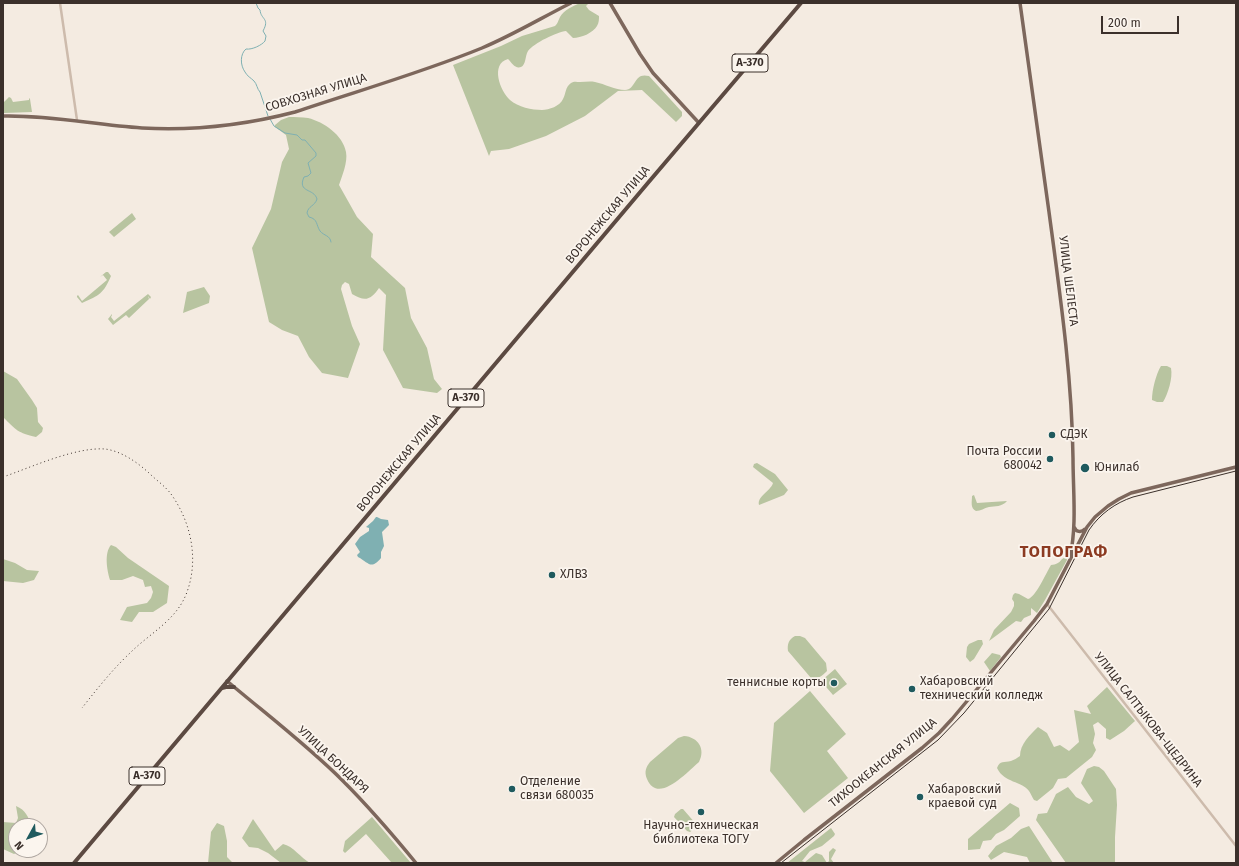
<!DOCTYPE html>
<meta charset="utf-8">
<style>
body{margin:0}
#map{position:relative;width:1239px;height:866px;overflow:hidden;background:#f4ebe1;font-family:"Fira Sans",sans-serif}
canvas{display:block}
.frame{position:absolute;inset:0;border:4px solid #3b302b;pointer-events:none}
.north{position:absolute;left:8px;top:818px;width:40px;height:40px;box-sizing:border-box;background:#fbf5ee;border:1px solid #aea6a0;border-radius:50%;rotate:230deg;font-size:11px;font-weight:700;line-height:16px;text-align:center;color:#3b302b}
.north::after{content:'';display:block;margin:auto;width:14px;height:18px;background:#1f5a5e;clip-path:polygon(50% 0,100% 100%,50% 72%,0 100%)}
.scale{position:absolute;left:1101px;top:16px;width:78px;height:18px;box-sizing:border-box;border:2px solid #3b302b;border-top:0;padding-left:5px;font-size:12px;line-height:14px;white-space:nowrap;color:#3b302b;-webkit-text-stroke:3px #fbf5ee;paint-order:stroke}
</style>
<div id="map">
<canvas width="1239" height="866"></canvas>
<div class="frame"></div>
<div class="north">N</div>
<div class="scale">200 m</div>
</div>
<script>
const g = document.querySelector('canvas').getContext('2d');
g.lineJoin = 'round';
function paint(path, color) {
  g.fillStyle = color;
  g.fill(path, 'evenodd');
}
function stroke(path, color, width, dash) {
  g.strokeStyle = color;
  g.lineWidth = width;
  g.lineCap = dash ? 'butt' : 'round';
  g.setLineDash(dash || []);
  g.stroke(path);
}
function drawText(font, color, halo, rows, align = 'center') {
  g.font = font + ' "Fira Sans",sans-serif';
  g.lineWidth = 3.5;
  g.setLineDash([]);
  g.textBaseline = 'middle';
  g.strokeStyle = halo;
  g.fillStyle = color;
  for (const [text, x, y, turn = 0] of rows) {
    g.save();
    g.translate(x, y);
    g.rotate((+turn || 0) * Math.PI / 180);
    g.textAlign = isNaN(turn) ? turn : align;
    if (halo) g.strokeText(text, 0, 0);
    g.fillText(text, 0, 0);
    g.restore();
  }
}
const green = new Path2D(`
 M580,3H589L586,6L589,10L599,16C599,19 599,23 597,26C593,33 581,38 573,38L566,31C557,32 534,43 528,51C525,56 526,65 521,67C515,69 512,63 508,59C490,64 500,91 510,100C518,107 532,110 542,110C549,110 560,106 563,99C566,94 565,87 571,83C574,81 577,82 580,82C585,82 590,81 595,82C605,84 615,90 625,90C637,89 633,72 649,76L682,112V116L676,122L642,90L618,91L585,116L546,136L509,149L491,151L489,156L453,65L501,46L522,36L555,26C558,23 558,21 560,17C564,10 573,6 580,3Z
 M9,97L11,98L13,102L29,100V98L30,99L32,112L4,113L3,110V103Z
 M289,117C295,117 302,117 308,118C324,122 343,135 346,152C348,162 342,176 339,185L357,217L373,234L371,257L405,288L411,318L427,348L434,379L442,389L437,393L403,388L383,350L386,295L379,288C371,300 365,302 352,294L349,284L345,282L342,285L341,289L352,326L360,344L348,378L322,373L309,357L298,336L282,330L269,322L252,248L271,209L282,162L289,149L286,135L275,127V125L281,120Z
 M132,213L136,219L114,237L109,232Z
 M106,272H108L111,276C103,294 100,295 82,303L77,297V296L78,295L82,301L107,280L103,275L100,277Z
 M204,287L210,296L209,303L183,313L187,292Z
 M148,294L151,297L150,299L148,296L149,299L129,318L126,315L113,325L108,319L112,314V315L111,317L114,321Z
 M1161,366H1167L1171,368C1173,378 1168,394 1163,402H1157L1152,400C1152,390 1156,374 1161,366Z
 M3,371L17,379L32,400L37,408L38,422L43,428L42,432L36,437C18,433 16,430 3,417Z
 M757,463L775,474L788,490L784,495L759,505C757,496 770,492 773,483L753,467L754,464Z
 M974,495L977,503L1007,501C1002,507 995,506 989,507C984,508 981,511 976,511C970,508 972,502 972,496Z
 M111,545L116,547L128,558L169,586L167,603L153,612H139L132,622L120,620L127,607L147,603L151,598L153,592L151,586L145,587L143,580L133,576L122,580H110C107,570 104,553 111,545Z
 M1066,557L1067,560L1045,600L1037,613L1031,608V615L1024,618L1021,622L1016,621L989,641L994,630L1011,612L1014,606V602L1012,599L1013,595L1015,593L1019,594L1028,599C1036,597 1046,573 1051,565C1062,564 1059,559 1066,557Z
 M3,559L15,563L27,570L39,571L34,580L23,583L3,581Z
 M795,636H800L805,638L826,663L827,671C821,677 818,679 811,678L788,651C787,644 789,639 795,636Z
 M978,640H982L983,644L974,659L970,662L966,657L967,647L969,644Z
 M992,653L1000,655L1001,657L990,671L984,662Z
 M835,669L847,684L833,695L821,681Z
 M1107,687L1135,721L1124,731L1110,740L1106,738V729L1098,722L1093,725L1095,734L1093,743L1096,750L1092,757L1066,778L1058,779L1053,788L1037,801L1034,800C1032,797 1031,794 1029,791C1022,781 1004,783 997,768C1000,760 1004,763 1011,761C1014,760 1017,758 1020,756C1020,744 1030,735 1038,727L1047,733L1054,747L1060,745L1069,751L1079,742L1074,710L1091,714L1087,706Z
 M810,691L846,734L827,751L848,778L804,813L770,771L774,723Z
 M684,736C698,737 706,749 699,762C687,772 658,805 647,779C644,772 646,767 650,762L678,738Z
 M1094,766L1099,767L1104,771L1116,789L1117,805L1115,837V863H1066L1036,820L1038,814L1047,813L1056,794L1068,787L1076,797L1089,804L1093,801L1081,783L1087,769Z
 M1010,803L1019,808L1020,816L1004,830L996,834L991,840L983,841L980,849L968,850V839Z
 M16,806C26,810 28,817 32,826H16V832L12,838L16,841V850H23L14,854L3,849V822L16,823L18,818Z
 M681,809H683L696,824V827L690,832L687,831L674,817L675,814Z
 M372,817L411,863H390L391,862L366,834L345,853L343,851L345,841Z
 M253,819L275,851L283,844C293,846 301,858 310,863H281L268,853L258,848L249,847L242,838Z
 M217,823L224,826L227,841V857L233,863H208L211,832Z
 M1029,826L1053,863H1030L1027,857L1004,852L991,860L988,856L996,846L1011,838L1021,829Z
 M831,828L835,834L834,836L822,846L810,851L802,861L805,862L816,853L822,855L827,863L829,861V852L833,848L836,850L831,859L834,863H787Z`);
const water = new Path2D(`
 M376,517H377L381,519L388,520L389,525L382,532L384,546L381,552V558C371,570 369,563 358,557L357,555L360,552L355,544L360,537L369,531V528L366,527L373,521Z`);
const stream = new Path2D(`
 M256,3L258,8L260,10C261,20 270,18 263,31L266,36L265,41C262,45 252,50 246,49C240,54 240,65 245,72C247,76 251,78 254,81C257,84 257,89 260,92L268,116
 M270,119L274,126L285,133L297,135L302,140H305L316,153V156L308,163L311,173L308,176L304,177C297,193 314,188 317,199C315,206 308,206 307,213L309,217C318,219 316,225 320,231C324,236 330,235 331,242`);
const minor = new Path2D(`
 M60,3L77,120
 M1047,604L1236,846`);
const major = new Path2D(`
 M610,3L640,54L653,73L699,123
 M1020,3C1030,73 1039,143 1049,212C1060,294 1072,376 1073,458C1073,491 1077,525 1070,557
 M3,116C50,115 95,125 142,128C193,131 245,125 295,112C357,91 421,73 482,48C513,35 541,18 571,3
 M1074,527C1076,532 1081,533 1085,529
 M227,681C266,714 307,745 343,781C369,807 393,835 416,863
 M776,863L804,840L922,748L939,733L952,719L1034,621L1047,604L1087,527L1095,517L1108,506L1119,499L1131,493L1236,467`);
const highway = new Path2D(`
 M222,688L226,687H234
 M74,863L647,184L801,3`);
const tram = new Path2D(`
 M781,863L938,740L964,713L1049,609L1089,530C1100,514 1115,503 1133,497L1236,471`);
const rail = new Path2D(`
 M3,477C32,467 75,447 105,449C121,451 137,462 149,473C156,480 165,486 171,494C191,522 199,559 187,592C177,620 150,633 130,653C112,670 97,689 82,708`);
const markers = [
 [1052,435,4,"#1f5a5e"],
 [1050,459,4,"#1f5a5e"],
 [1085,468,5,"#1f5a5e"],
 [552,575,4,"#1f5a5e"],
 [834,683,4,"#1f5a5e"],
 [912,689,4,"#1f5a5e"],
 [512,789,4,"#1f5a5e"],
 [920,797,4,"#1f5a5e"],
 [701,812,4,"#1f5a5e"]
];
const shields = [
 [750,63,36],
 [466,398,36],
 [147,776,36]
];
const shieldNames = [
 ["А-370",750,63],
 ["А-370",466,398],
 ["А-370",147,776]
];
const streetNames = [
 ["СОВХОЗНАЯ УЛИЦА",316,93,-17],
 ["ВОРОНЕЖСКАЯ УЛИЦА",608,215,-50],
 ["УЛИЦА ШЕЛЕСТА",1068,281,83],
 ["ВОРОНЕЖСКАЯ УЛИЦА",399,463,-50],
 ["УЛИЦА САЛТЫКОВА-ЩЕДРИНА",1148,720,52],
 ["УЛИЦА БОНДАРЯ",333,760,43],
 ["ТИХООКЕАНСКАЯ УЛИЦА",883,763,-39]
];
const poiNames = [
 ["СДЭК",1060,435],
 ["Почта России",1042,452,"right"],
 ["680042",1042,466,"right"],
 ["Юнилаб",1094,468],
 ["ХЛВЗ",560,575],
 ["Хабаровский",920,682],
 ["технический колледж",920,696],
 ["теннисные корты",826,683,"right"],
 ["Отделение",520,782],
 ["связи 680035",520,796],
 ["Хабаровский",928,790],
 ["краевой суд",928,804],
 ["Научно-техническая",701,826,"center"],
 ["библиотека ТОГУ",701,840,"center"]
];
const districtNames = [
 ["ТОПОГРАФ",1064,553]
];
paint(green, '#b8c4a0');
paint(water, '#7fb0b2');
stroke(stream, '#7fb0b2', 1);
stroke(minor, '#cdbbac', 2.5);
stroke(major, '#7d675c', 3.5);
stroke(highway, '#5c4a42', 4);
stroke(tram, '#3b302b', 1);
stroke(rail, '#3b302b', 1, [1, 3]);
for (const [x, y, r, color] of markers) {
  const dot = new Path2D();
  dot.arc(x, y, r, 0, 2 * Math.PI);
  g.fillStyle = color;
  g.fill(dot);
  stroke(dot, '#fbf5ee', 1.5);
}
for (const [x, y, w] of shields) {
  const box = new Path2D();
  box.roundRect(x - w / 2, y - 9, w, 18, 3);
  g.fillStyle = '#fbf5ee';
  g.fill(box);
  stroke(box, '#3b302b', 1);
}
drawText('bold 11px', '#3b302b', null, shieldNames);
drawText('12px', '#3b302b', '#fbf5ee', streetNames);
drawText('12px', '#3b302b', '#fbf5ee', poiNames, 'left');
g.letterSpacing = '1px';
drawText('bold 16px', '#8c3b22', '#fbf5ee', districtNames);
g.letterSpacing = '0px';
</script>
